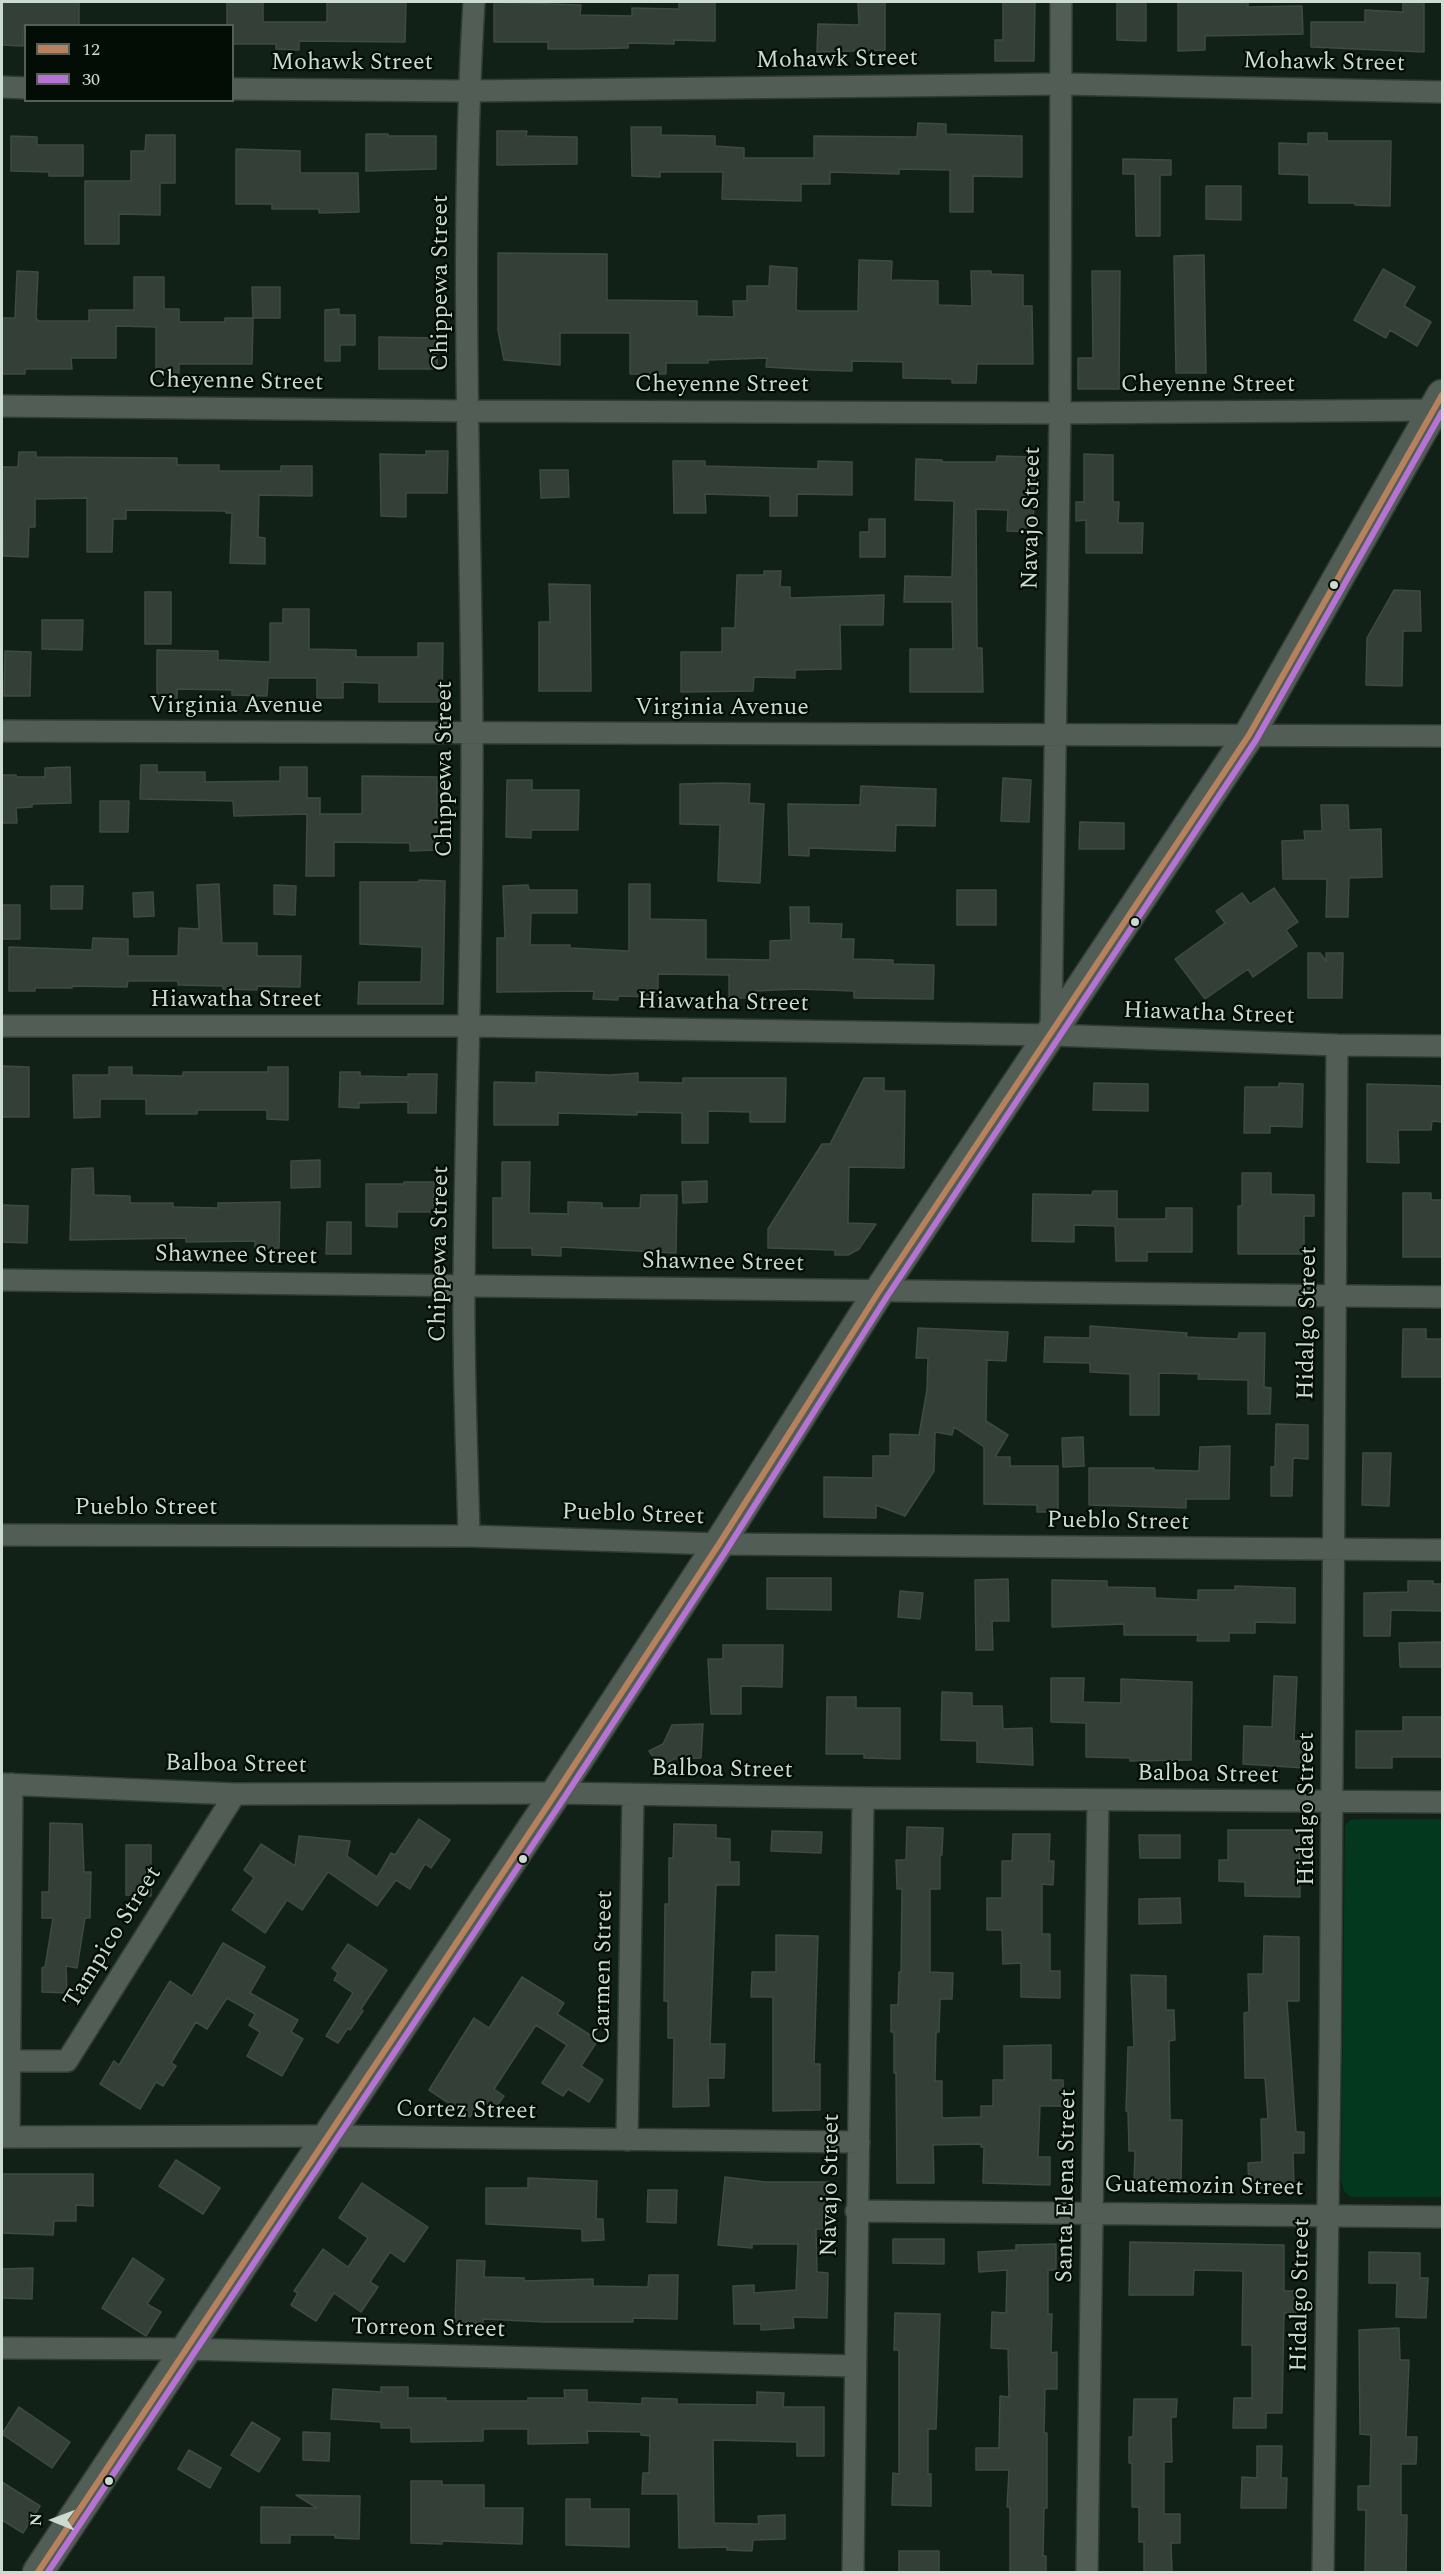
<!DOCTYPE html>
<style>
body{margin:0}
#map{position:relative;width:1444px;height:2574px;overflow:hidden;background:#112118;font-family:Spectral,serif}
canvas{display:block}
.frame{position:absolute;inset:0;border:3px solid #cbdbd0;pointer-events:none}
.legend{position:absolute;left:24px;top:24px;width:210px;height:78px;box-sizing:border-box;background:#030d06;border:2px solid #535f57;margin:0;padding:8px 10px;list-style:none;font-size:18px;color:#cbdbd0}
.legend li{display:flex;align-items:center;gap:12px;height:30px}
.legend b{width:30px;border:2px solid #535f57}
.north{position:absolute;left:24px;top:2490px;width:60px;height:60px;-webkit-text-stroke:4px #030d06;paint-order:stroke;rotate:271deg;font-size:16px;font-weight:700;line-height:24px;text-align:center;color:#cbdbd0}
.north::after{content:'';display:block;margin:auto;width:21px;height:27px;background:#cbdbd0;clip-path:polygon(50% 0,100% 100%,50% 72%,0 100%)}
</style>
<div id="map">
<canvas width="1444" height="2574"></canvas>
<div class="frame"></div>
<ul class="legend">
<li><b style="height:8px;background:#b6815c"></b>12</li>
<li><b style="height:8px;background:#b673d3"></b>30</li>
</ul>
<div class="north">N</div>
</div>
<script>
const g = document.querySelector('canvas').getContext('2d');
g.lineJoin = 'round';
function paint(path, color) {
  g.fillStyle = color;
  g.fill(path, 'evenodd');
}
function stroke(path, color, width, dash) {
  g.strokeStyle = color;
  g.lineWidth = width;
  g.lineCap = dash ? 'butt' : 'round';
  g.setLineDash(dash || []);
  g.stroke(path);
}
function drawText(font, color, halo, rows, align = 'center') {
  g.font = font + ' Spectral,serif';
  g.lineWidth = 4.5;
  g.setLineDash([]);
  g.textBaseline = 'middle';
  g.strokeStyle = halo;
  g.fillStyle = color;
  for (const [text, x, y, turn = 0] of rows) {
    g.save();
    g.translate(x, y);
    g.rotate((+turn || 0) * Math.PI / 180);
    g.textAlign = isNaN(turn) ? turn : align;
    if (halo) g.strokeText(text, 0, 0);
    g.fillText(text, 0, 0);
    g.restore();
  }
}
const green = new Path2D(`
 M1361,1819H1442V2197H1351L1344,2191L1341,2180L1345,1826L1350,1820Z`);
const building = new Path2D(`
 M2,2H79V26H23V46L2,45Z
 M227,2H263V22H327V2H406L405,42L299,41V50L276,49V44H232V26H227Z
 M494,2L581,5L580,15L632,16V8L679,9V2H715V41L674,40V44L628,43V48L580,49H548V42H494Z
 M858,2H885V50L817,52L818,24L859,25Z
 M1003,2H1035L1034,61H995V40H1003Z
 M1117,2H1146V41L1117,40Z
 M1178,2H1248V7L1302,6L1303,34L1205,36V50L1178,51Z
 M1403,2H1424V52L1311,47V22H1365V10L1403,12Z
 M918,123L946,124V134L1022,136V177L973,176V212H950V170L899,169V174L830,172V184H801V201L722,199L723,172H660V177L632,176L631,127H661V135L715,136V146L744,148V158H814V136L917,137Z
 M497,131H527L526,136L577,137V164L497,165Z
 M1308,133H1327V141H1391L1390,206L1355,205V203H1309V175L1279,174V143L1308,144Z
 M366,134H388V136H436V169L366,171Z
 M146,135H175V183H160V215L119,214V244H85V181H131V151H145Z
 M11,136L37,137V145H83V176H49V172L11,171Z
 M236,149L300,151V173H358L359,212L319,213V209H272V204H236Z
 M1123,159L1171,160V175H1160V236H1136L1135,174H1123Z
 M1206,186H1241V220L1206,219Z
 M498,253L607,254V300L697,301V316L734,317L733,301H747V286H769L770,266L797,268L796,310L801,311H858L859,260L892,261L891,280L938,281V305L972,306L971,271H991V274L1023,275V306H1032L1033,364H977L976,383H952V379L903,378V362L852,361V371L814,370L766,367L767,358L708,360V363H666V374H630V333H560V365L504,360L498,330Z
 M1204,255L1206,373H1176L1174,256Z
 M1383,269L1415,287L1404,306L1431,322L1417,346L1390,330L1386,338L1354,320Z
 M17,271L38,272L36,318L38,321H89V310H134V277H164V309H179V322H225V318H253L252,364H179V373H156V327L116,326V358H71L72,369H25V374H2V318H15Z
 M1092,271H1120L1119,389H1078V358H1093Z
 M252,287H280V318H253Z
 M339,309V315H355V345H340V361H325V310Z
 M379,337L438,338L437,369H379Z
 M426,451H448L447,493H406V517L381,516L380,454L426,455Z
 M19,452H36V457L177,458V465H219V471H281V466H312V496L259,495L258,537L265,538V564L230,563L232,513H226V511L126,510V519H113L112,552H87V498L35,499V527H29L28,557L3,556L2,467H18Z
 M1084,454L1113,455V502H1119L1118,523H1143L1142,553H1086V520L1076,521V502H1084Z
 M997,456L1035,457L1033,532L1007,531L1008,510L976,509L977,648H982L983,692H910V649H953L952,602H904L905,576L952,577L954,501L915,500L916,459L942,460V462H996Z
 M673,461H705V466L818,469V461L852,462V495L797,494V516H770V496L705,494L706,513H674Z
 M540,470H568L569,497L541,498Z
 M869,519H885V557H860V532H869Z
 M764,571H781L780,587H790V598L884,595L883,625H840L841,669L795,670V678L754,677L753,691L681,692V652H722V628H735L737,575H764Z
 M549,584L590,585L591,691H539V622H550Z
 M1394,590L1420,591L1421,631H1403L1402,686L1366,685L1367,638Z
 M145,592H171V644H145Z
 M283,609H309V649L356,650V657H418V643H443L442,702H379V683L343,682V698H317V678H268L267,696L232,695V690L177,689V698L157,697V650L218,651V660L270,662V623H283Z
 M42,620H83L82,650L42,649Z
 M5,651L31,652L30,696H4Z
 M141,765H157V772H205V782L280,781V767H307V798H320V814H362V776L437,777V850L410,851V843L334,842V876H306L307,814L234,816L233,801L140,799Z
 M70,767L71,803L32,804V807L16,808L17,823H2V775H16V777H45V768Z
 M1003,778L1031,780L1029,822L1001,821Z
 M507,780H532V790H579L578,830H531V838L506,837Z
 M721,783L750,784L749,803L764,804L760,883L718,881L720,825L680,824V784Z
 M861,786L936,789L935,826L896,825L895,851L809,848V856L789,855L788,804L860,805Z
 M100,801H129L128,832H100Z
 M1321,805H1348L1349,830L1381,829L1382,877L1349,878L1348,917H1326L1327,879H1283L1282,841L1305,840L1304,831H1322Z
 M1080,822L1124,823V849H1079Z
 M419,880L445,881L443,1004H358L359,982H421L422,947L360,944V882H419Z
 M219,884L222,943H257V956H301L300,987L257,986V990L223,989V986L178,985V981H128L127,987L72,986V988H35V991H9V947L92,950L93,938L128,939V956H178L179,928L199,929L197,885Z
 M629,884H650V919L706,920V959L770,960V941L791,940L790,907H809V923L842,924L841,939H854L853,959L893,960V964L934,965L933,999L854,998V991L797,989L755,991V998H729V975L658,974V997L618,996V1000L593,999L594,991L497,992V938H505L503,886L528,885L529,890H577V913H531L530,945H570V948L629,951Z
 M274,885L296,886L295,915L274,914Z
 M51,886H83L82,909H51Z
 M1274,888L1298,922L1286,930L1297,946L1253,977L1248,969L1205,999L1175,959L1225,923L1216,911L1242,893L1250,904Z
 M957,890H996V925H957Z
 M153,892L154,916L134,917L133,893Z
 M2,905H20V939H2Z
 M1308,953H1320L1326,961V953H1343L1342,998H1308Z
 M2,1066L29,1067V1117H2Z
 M109,1067H132V1075L183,1076V1072H268V1067H288V1120L267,1119V1110H197V1114H146V1099H100V1117L74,1118L73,1075H109Z
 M340,1072H360V1076L408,1077V1074H437L436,1113H408V1102L359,1103V1108L339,1107Z
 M536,1072L610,1075L638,1073V1082L683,1083V1078H786L785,1122H750V1112L708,1111V1143H682V1113L637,1112V1115L558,1113V1125H494V1082L536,1083Z
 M864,1078H884V1091H905L904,1168L849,1167L848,1223L876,1224L859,1249L848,1255H835V1250L768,1248V1229L822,1144H830Z
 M1094,1083L1148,1084V1111L1093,1110Z
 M1279,1083L1303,1084L1302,1127L1270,1126V1133H1244L1245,1087H1279Z
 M1367,1084L1443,1086V1122L1432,1121L1431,1130H1398L1399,1163L1367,1162Z
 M320,1160V1187L291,1188V1161Z
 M502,1162H530L529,1213L568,1214V1202L602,1203V1208H640L641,1195H677L676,1253L561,1247V1256L532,1255V1248H493V1198H502Z
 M93,1168L94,1195L130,1196V1203H173V1207L218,1208V1203L280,1202L279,1248H255V1241L186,1242V1238L70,1240L72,1169Z
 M1242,1173H1271V1194L1314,1195V1216H1304V1254H1238V1206H1242Z
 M707,1181V1202L683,1203L682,1182Z
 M404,1182H434L433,1212H397V1227L366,1226V1184H404Z
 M1093,1191H1117V1219H1166V1208H1192V1252H1147V1261H1116L1115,1226L1074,1225V1242L1032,1241L1033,1194L1092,1195Z
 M1403,1193H1431V1200H1443V1257H1403Z
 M2,1205L28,1206L27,1243L2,1242Z
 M327,1222H351V1254H326Z
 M1090,1326L1187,1333L1186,1337L1238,1339L1239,1333H1265L1264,1387L1271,1388L1270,1414H1248V1380L1198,1379L1199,1374L1159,1373V1415H1130V1374L1090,1372V1363L1044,1362L1045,1337L1090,1338Z
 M918,1328L1008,1332L1006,1361L987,1360L986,1421L1008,1435L995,1457H1010V1466H1058V1512H1037V1505L984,1504V1447L954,1427L952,1435L935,1432L934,1471L905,1516L876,1505V1518L824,1517V1477L873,1478V1456H890V1434L919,1435L927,1390L928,1358H916Z
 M1403,1329H1426V1339H1443V1377H1402Z
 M1276,1424L1308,1425V1459L1293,1458L1292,1496H1271V1467H1275Z
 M1083,1437L1084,1466L1063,1467L1062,1438Z
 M1230,1446L1229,1499H1186V1508L1089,1505V1468H1154V1470L1199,1471L1200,1447Z
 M1363,1453H1391L1389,1506L1362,1505Z
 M767,1578H831V1610L767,1609Z
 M1008,1579L1009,1621H992L993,1650H976L975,1580Z
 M1052,1580L1107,1581V1587L1155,1588V1598L1198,1600V1590H1235V1586L1295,1588V1623L1255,1622V1633H1229V1641H1197L1198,1635H1124V1624L1052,1627Z
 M1408,1581H1433V1584H1443V1611L1391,1610L1390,1636H1364V1593L1408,1592Z
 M900,1591L923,1593L920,1619L898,1617Z
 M1443,1642V1667H1400L1399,1643Z
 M723,1645H783L782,1687L741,1686V1714H711L708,1659H723Z
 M1274,1676L1297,1677L1294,1741H1306L1305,1768L1243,1764L1244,1726L1272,1727Z
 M1051,1678H1084L1083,1702L1121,1703V1679L1192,1682L1191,1760L1130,1761V1758L1086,1757V1723L1051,1722Z
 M942,1692L972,1693V1706H1002L1003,1729L1032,1728L1033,1765L977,1762V1741L941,1740Z
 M827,1697H856V1708H900V1759L864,1758V1754H826Z
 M1403,1717H1443V1757H1392V1768H1356V1731H1403Z
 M703,1724L701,1758L674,1759L661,1768L649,1751L663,1744L672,1725Z
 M419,1819L450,1840L431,1868L425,1864L410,1889L396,1880L377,1906L328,1872L302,1910L287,1900L265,1933L232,1910L254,1878L244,1870L261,1844L295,1866L299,1836L350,1841L347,1856L377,1877L391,1853L395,1855Z
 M50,1823L82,1824L84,1872H91L90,1918H85L77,1968L66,1966L67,1993L42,1992V1968L45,1967L53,1918H42V1892H49Z
 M674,1824L716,1825V1838L730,1839V1862H739V1885H716L710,2044H725L724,2078H708L709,2106L673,2107L674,2038H668V2001H664L665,1904H669V1858H673Z
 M907,1827L943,1828L942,1855H940V1889H930V1972L953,1973L952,1999H940L939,2032H936L935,2081H942V2118L981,2117V2106H993V2080H1004V2046L1051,2045V2080H1063L1064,2106H1040L1038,2157H1050V2185L983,2183L984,2147H981V2144L933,2145L934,2183H897L896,2073H894V2032H891V2005H898L899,1972H901L902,1889H897L896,1860H906Z
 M1228,1830H1299L1300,1897L1245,1896V1882L1219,1881V1860H1228Z
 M772,1831L822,1832L821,1853L771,1851Z
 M1013,1834H1050L1049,1861H1054L1053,1885L1042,1884V1934H1050V1971H1060V1998L1021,1997V1963L1003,1964L1002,1930H987V1898H1002V1861H1012Z
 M1139,1835H1180V1858H1140Z
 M126,1845H151V1896L126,1895Z
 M1180,1898L1181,1923L1139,1924V1899Z
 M776,1935L818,1936L814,2064H820V2110L773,2111V1997H751L752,1972H776Z
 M1264,1936L1299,1937V2001H1287L1296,2132H1304V2153H1293L1294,2187L1249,2188L1248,2163L1262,2162L1261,2119H1268L1265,2078H1245L1244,2013L1249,2012L1248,1974H1263Z
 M223,1943L265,1967L250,1993L298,2020L291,2032L303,2039L282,2076L247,2056L260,2032L249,2025L255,2014L227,1998L207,2029L196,2022L171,2063L176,2066L163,2086L156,2082L140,2109L100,2084L114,2061L119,2065L170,1981L192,1996Z
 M348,1944L387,1970L361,2009L363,2011L350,2030L348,2028L338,2043L326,2036L353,1993L334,1980L338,1973L332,1968Z
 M1131,1975L1166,1976V2010H1174L1175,2040L1169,2041L1170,2120H1182L1181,2184L1134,2183L1135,2151H1129L1128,2111H1126L1128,2047H1134Z
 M522,1977L564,2003L557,2014L598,2040L581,2066L603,2080L589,2102L568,2089L563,2096L542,2083L567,2045L536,2025L494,2089L504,2096L493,2111L480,2102L470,2117L429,2090L474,2018L489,2028Z
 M176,2160L220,2188L203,2214L159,2186Z
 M2,2174H93V2206L76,2205V2221H54L53,2235L2,2233Z
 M725,2177L765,2182H831L830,2229H816L817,2272L828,2273L827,2318L793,2317L794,2328L761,2330V2324H734L733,2286L754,2285V2293L796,2290L798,2244H752V2248L718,2245Z
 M528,2178L597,2181L596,2219H603L604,2240L582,2241V2229L486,2224V2188H528Z
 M362,2183L428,2227L404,2262L390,2252L370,2282L378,2287L361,2312L334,2293L316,2321L291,2305L298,2293L294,2291L323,2249L348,2267L368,2238L339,2218Z
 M648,2190H677L676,2223L647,2222Z
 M893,2239H944V2264L893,2263Z
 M1130,2242L1284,2245V2291H1296V2314L1284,2313L1282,2413H1266V2428H1233L1234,2398H1252V2345H1242L1243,2271L1194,2270L1193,2295H1129Z
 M1056,2244V2270H1048V2314H1052L1051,2353L1057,2352V2389H1045L1044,2433H1047V2508H1044L1043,2556H1046V2572H1010V2507H1007L1009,2470H976V2448H999L1000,2396L1009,2397L1008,2349L991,2348L992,2312L1006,2313L1007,2270L979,2272L978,2252L1016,2250V2245Z
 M1369,2252L1420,2253V2278H1428L1426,2318L1396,2317L1397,2283H1369Z
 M133,2258L164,2279L147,2304L161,2312L146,2336L102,2308Z
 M457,2260L485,2261L484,2277L524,2278V2281L593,2279V2286L648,2287L649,2275H678L677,2319L633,2318V2322H545L483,2319V2323H455Z
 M33,2268L32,2299L2,2298V2269Z
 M895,2313L940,2314L936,2429H928V2474H931V2506L892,2505L893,2473L899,2474V2350H894Z
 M1399,2328L1400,2360H1409L1406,2437H1417L1416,2464H1401V2515H1407L1406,2572H1365L1366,2510H1358V2486H1370L1371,2435L1360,2434L1359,2330Z
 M381,2387H408V2398H446V2401H528V2398H565L564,2390H587V2402L642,2404V2398L677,2399V2404L757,2405V2392L784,2393L783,2407H824V2456H797V2442L713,2440L714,2523L759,2524L758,2516L785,2515V2539L753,2540L752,2551L727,2550V2547L679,2548L678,2494H642L643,2473H649L650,2436L641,2435V2432L587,2431L588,2443L528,2444V2429H483V2441L411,2442V2428H381V2422L331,2419L333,2389L381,2392Z
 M1134,2399H1177L1176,2417H1171L1172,2462H1164V2514H1180V2543H1171L1172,2572H1144V2542H1139V2507H1132V2463H1129V2437H1133Z
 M19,2407L70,2442L52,2468L2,2434Z
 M252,2422L280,2439L259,2472L231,2455Z
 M303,2432L330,2433L329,2461L303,2460Z
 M1257,2446H1282L1281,2478H1287L1286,2508H1241L1242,2477L1257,2478Z
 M189,2450L221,2468L210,2488L178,2469Z
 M411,2481H442V2485H484V2508H523L522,2544L442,2541V2544L411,2543Z
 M2,2482L40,2506L23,2533L2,2520Z
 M296,2495L360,2496L359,2539L335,2538V2535H290V2543H261V2507L317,2508Z
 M566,2499H590V2509H629V2547L566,2545Z
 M899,2551H939V2572H899Z`);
const street = new Path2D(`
 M2,87L26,88
 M232,89L469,91L1062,84L1442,92
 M2,406L468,411L1060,413L1442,410
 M2,731L1442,736
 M2,1026H471L1051,1035L1337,1045L1442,1046
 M1051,1032L1060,413L1061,2
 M2,1280C482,1285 962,1294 1442,1297
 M2,1535L469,1536L719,1544L1442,1550
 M469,1536C467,1451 463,1366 464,1281C466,1099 473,917 472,734C471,490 459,245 474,2
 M2,1784L235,1794L556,1793L863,1798L1442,1802
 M10,2061H67L235,1794
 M2,2137L329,2136L859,2142
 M9,2137L12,1784
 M627,2140L633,1795
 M856,2211L1442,2217
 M2,2348L185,2349L854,2366
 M853,2572L863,1798
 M1087,2572L1098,1800
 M1323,2572C1332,2063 1334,1555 1337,1045`);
const secondary = new Path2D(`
 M38,2572L556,1793L719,1544L878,1293L1249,735L1442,395`);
const bus1 = new Path2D(`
 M38,2572L556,1793L719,1544L878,1293L1249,735L1442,395`);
const bus2 = new Path2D(`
 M48,2572L564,1798L727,1549L886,1298L1256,740L1442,412`);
const markers = [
 [1334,585,5,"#cbdbd0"],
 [1135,922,5,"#cbdbd0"],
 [523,1859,5,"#cbdbd0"],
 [109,2481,5,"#cbdbd0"]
];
const streetNames = [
 ["Mohawk Street",837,61,-1],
 ["Mohawk Street",352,64],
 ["Mohawk Street",1324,64,1],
 ["Chippewa Street",442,283,-90],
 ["Cheyenne Street",236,383,1],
 ["Cheyenne Street",722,386],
 ["Cheyenne Street",1208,386],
 ["Navajo Street",1033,518,-89],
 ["Virginia Avenue",236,707],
 ["Virginia Avenue",722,709],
 ["Chippewa Street",446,769,-90],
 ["Hiawatha Street",236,1001],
 ["Hiawatha Street",723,1004,1],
 ["Hiawatha Street",1209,1015,2],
 ["Chippewa Street",441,1254,-89],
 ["Shawnee Street",236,1257,1],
 ["Shawnee Street",723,1264,1],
 ["Hidalgo Street",1309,1323,-89],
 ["Pueblo Street",146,1509],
 ["Pueblo Street",633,1516,2],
 ["Pueblo Street",1118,1523,1],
 ["Balboa Street",236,1766,1],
 ["Balboa Street",722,1771,1],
 ["Balboa Street",1208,1776,1],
 ["Hidalgo Street",1308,1809,-90],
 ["Tampico Street",114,1938,-58],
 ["Carmen Street",605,1967,-89],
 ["Cortez Street",466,2112,1],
 ["Navajo Street",832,2185,-89],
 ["Santa Elena Street",1068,2186,-89],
 ["Guatemozin Street",1204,2188,1],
 ["Hidalgo Street",1302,2295,-89],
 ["Torreon Street",428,2330,1]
];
paint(green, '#03371e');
paint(building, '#333f37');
stroke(building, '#3e4a43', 1.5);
stroke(street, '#313c35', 24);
stroke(secondary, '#313c35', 33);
stroke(street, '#525d56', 21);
stroke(secondary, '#525d56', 30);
stroke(bus1, '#b6815c', 6);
stroke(bus2, '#b673d3', 6);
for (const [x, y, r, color] of markers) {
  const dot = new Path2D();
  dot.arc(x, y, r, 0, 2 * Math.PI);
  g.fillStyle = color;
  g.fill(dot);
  stroke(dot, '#030d06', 2);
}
drawText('24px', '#cbdbd0', '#030d06', streetNames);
</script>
